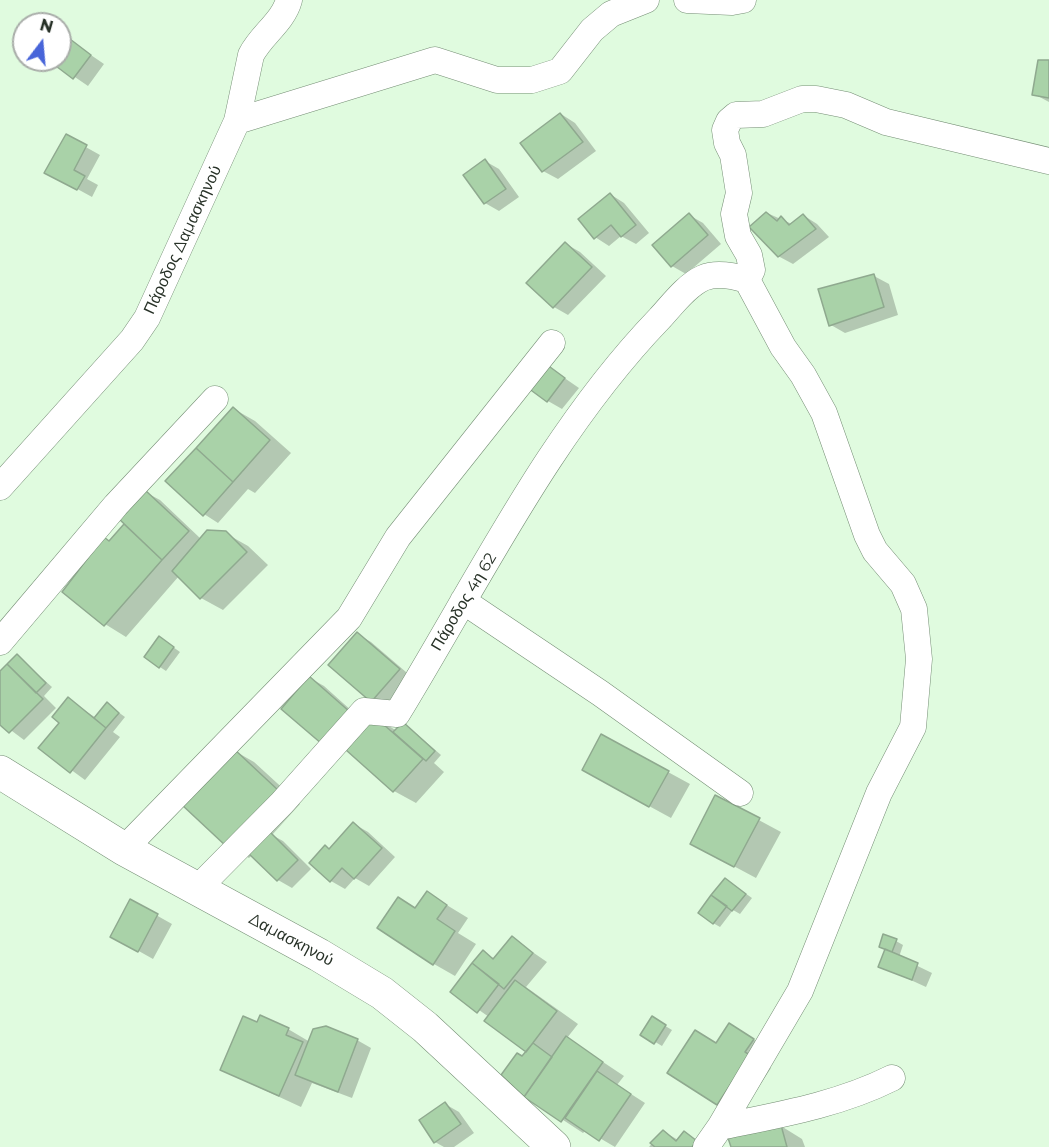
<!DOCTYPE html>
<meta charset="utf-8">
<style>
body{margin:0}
#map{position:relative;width:1049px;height:1147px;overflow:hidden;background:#e0fbdf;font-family:Montserrat,sans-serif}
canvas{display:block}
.north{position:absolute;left:12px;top:12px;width:60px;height:60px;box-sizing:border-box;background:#fff;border:2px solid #a9ada9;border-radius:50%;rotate:16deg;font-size:16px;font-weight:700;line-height:24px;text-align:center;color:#283228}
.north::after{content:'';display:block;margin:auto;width:21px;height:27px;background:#4865d9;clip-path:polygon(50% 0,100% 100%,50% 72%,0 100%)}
</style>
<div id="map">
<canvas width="1049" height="1147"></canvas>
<div class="north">N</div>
</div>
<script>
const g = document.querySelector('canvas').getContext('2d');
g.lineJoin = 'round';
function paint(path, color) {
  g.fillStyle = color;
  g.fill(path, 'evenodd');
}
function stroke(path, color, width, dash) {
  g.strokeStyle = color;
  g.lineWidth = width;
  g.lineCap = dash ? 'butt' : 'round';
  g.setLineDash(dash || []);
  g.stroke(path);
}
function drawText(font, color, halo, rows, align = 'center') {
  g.font = font + ' Montserrat,sans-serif';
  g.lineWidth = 6;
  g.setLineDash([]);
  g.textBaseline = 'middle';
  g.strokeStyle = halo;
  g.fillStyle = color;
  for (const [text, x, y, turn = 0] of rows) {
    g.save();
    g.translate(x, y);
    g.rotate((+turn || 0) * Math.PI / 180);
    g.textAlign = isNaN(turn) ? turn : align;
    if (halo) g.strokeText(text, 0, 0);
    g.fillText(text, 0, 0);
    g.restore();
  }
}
const shadow = new Path2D(`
 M66,38L104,64L88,86L50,60H60V46Z
 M1049,63V102L1034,94Z
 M561,114L575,123L596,151L558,179L543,171Z
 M66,136L100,155L87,179L98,185L92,197L61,180Z
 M485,161L499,169L519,197L499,211L485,203Z
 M610,194L624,203L649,233L636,244L621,236L609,246L595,237Z
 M767,213L792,224L803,215L817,224L829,237L793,264L778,256Z
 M689,215L703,223L721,244L686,274L672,266Z
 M566,244L580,252L606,276L568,315L554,307Z
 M874,276L889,284L898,315L845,333L831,325Z
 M547,366L579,388L562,409L548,401Z
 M234,409L255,421L291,453L255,493L248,489L218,523L204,514Z
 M145,492L160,500L201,539L225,533L248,546L268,565L223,610L201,598L179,576L126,637L105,624L75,579L76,561H86L110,543L124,526L130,529Z
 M357,634L371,642L413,678L386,709L372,701Z
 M166,642L180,652L166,671L160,667Z
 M17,656L52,687L44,696L56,708L24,740L0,722V674Z
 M310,678L324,686L363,721L322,743Z
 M68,699L96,718L107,704L125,717L113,732L120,737L85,780L40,747L61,722Z
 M376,718L397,731L404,723L441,755L434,763L444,772L416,803L394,791L348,750Z
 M233,750L254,762L300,804L272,835L283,841L311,869L292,888L278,880L252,855L249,858L228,846Z
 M668,772L690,784L671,818L605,782Z
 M716,797L781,832L756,878L713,855Z
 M354,824L368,832L395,857L369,886L355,878L345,889L331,881L311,863L330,850Z
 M732,884L752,898L740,914L733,910L720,927L713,923Z
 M427,893L468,918L458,933L476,944L455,976L434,964L417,909Z
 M131,901L172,924L153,959L112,936Z
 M512,938L547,962L526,987L578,1024L567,1038L624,1076L617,1085L645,1103L615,1147L586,1130L583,1133L525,1095L528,1052L489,1017L452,991L483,952L495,959Z
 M896,941L903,945L899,957L932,973L926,987L880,966Z
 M652,1018L672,1030L662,1046L642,1034Z
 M258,1024L288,1029L310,1042L357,1040L371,1048L352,1098L312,1083L301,1107L221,1070Z
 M751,1038L774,1052L766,1065L771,1068L740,1116L669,1073L718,1044Z
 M445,1104L459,1112L474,1133L454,1147H444L435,1142Z
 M781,1126L802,1139L805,1147H732Z
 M663,1131L678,1140L685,1133L706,1147H649Z`);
const building = new Path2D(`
 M66,36L91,55L73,79L48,60H60V44Z
 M1038,60H1049V98L1032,95Z
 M560,113L583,142L542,172L520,143Z
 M66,134L87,145L74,170L85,176L77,190L44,173Z
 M485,159L506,189L484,204L463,175Z
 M610,193L636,225L621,237L611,225L594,239L578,219Z
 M766,212L777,221L781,216L789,225L803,214L816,229L778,257L749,227Z
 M689,213L708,235L671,267L652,245Z
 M565,242L592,267L553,308L526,283Z
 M874,274L884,307L829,326L818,289Z
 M546,364L565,378L547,402L528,388Z
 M233,407L270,440L233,482L196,448Z
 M196,448L233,482L203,516L165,481Z
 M145,490L189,531L162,560L118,518Z
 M124,524L162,560L104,626L62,592L104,537L109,541Z
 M207,530L226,531L247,552L200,599L172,571Z
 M357,632L400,669L371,702L328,665Z
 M159,636L174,647L159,668L144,657Z
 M17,654L46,683L36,693L7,664Z
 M7,664L43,699L9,733L0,725V671Z
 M309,676L350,712L322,744L281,709Z
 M68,697L106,728L70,773L38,748L59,723L52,717Z
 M107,702L119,713L106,728L94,718Z
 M375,717L423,759L393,792L346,750Z
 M403,722L435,751L426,761L393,732Z
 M601,734L669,771L649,807L582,770Z
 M233,748L279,791L227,847L181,804Z
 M715,795L760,818L734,867L690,844Z
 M353,822L382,848L354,879L342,868L330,882L309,863L325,845L329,849Z
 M269,831L298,860L277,881L248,853Z
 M725,878L746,894L732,911L711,895Z
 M427,891L447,905L437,919L455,931L433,965L377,928L398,897L415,908Z
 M711,895L727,906L713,924L698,913Z
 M130,899L158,914L138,952L110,937Z
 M883,934L897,939L892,952L879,947Z
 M512,936L533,953L504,989L472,963L483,950L493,959Z
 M885,949L918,963L912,980L878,967Z
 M472,963L499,984L477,1013L450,992Z
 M515,980L557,1011L526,1052L484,1021Z
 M260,1015L289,1028L286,1035L303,1042L279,1096L220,1070L243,1016L257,1022Z
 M652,1016L666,1025L654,1044L640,1035Z
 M729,1023L754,1039L745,1052L750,1055L717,1105L667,1073L695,1030L716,1043Z
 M326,1026L358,1039L338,1092L295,1075L313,1029Z
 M566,1036L603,1062L561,1122L524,1097Z
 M533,1043L552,1057L524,1097L501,1075L517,1053L522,1056Z
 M597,1071L631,1094L599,1141L565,1118Z
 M445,1102L461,1124L434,1143L419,1120Z
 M781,1125L787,1147H731L728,1138Z
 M663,1130L676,1141L684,1131L697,1141L692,1147H655L650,1143Z`);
const minor = new Path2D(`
 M687,0L732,2L743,0
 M237,121L435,60L497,80H532L560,71L592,30L611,14L646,0
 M747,280L752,270L749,255L738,236L734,214L739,193L733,155L727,143L725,130L729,121L736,115L763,114L802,99H816L846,105L886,122L1049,161
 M0,487L132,340L147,318L237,121L251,55C261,35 283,22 289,0
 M463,601L600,693L740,793
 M0,642L116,505L215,399
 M124,849L349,618L398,537L552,343
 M196,890L282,803L364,711L397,714C479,580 550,432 660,318C672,305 687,285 703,278C717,272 734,276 747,280L783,347L803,375L824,413L867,535L875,551L903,584L914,609L919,659L913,727L879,793L800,991L720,1127
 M706,1147L720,1127C778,1115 838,1105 892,1078`);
const major = new Path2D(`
 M0,772L124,849L319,955L382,993L425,1027L554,1147`);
const streetNames = [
 ["Πάροδος Δαμασκηνού",183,240,-65],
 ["Πάροδος 4η 62",464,602,-59],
 ["Δαμασκηνού",291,940,28]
];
paint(shadow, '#0003');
paint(building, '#a9d2a8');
stroke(building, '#8fa98f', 1.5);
stroke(minor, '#758e75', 27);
stroke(major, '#758e75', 34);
stroke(minor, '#fff', 26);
stroke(major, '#fff', 33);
drawText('16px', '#283228', '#fff', streetNames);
</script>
